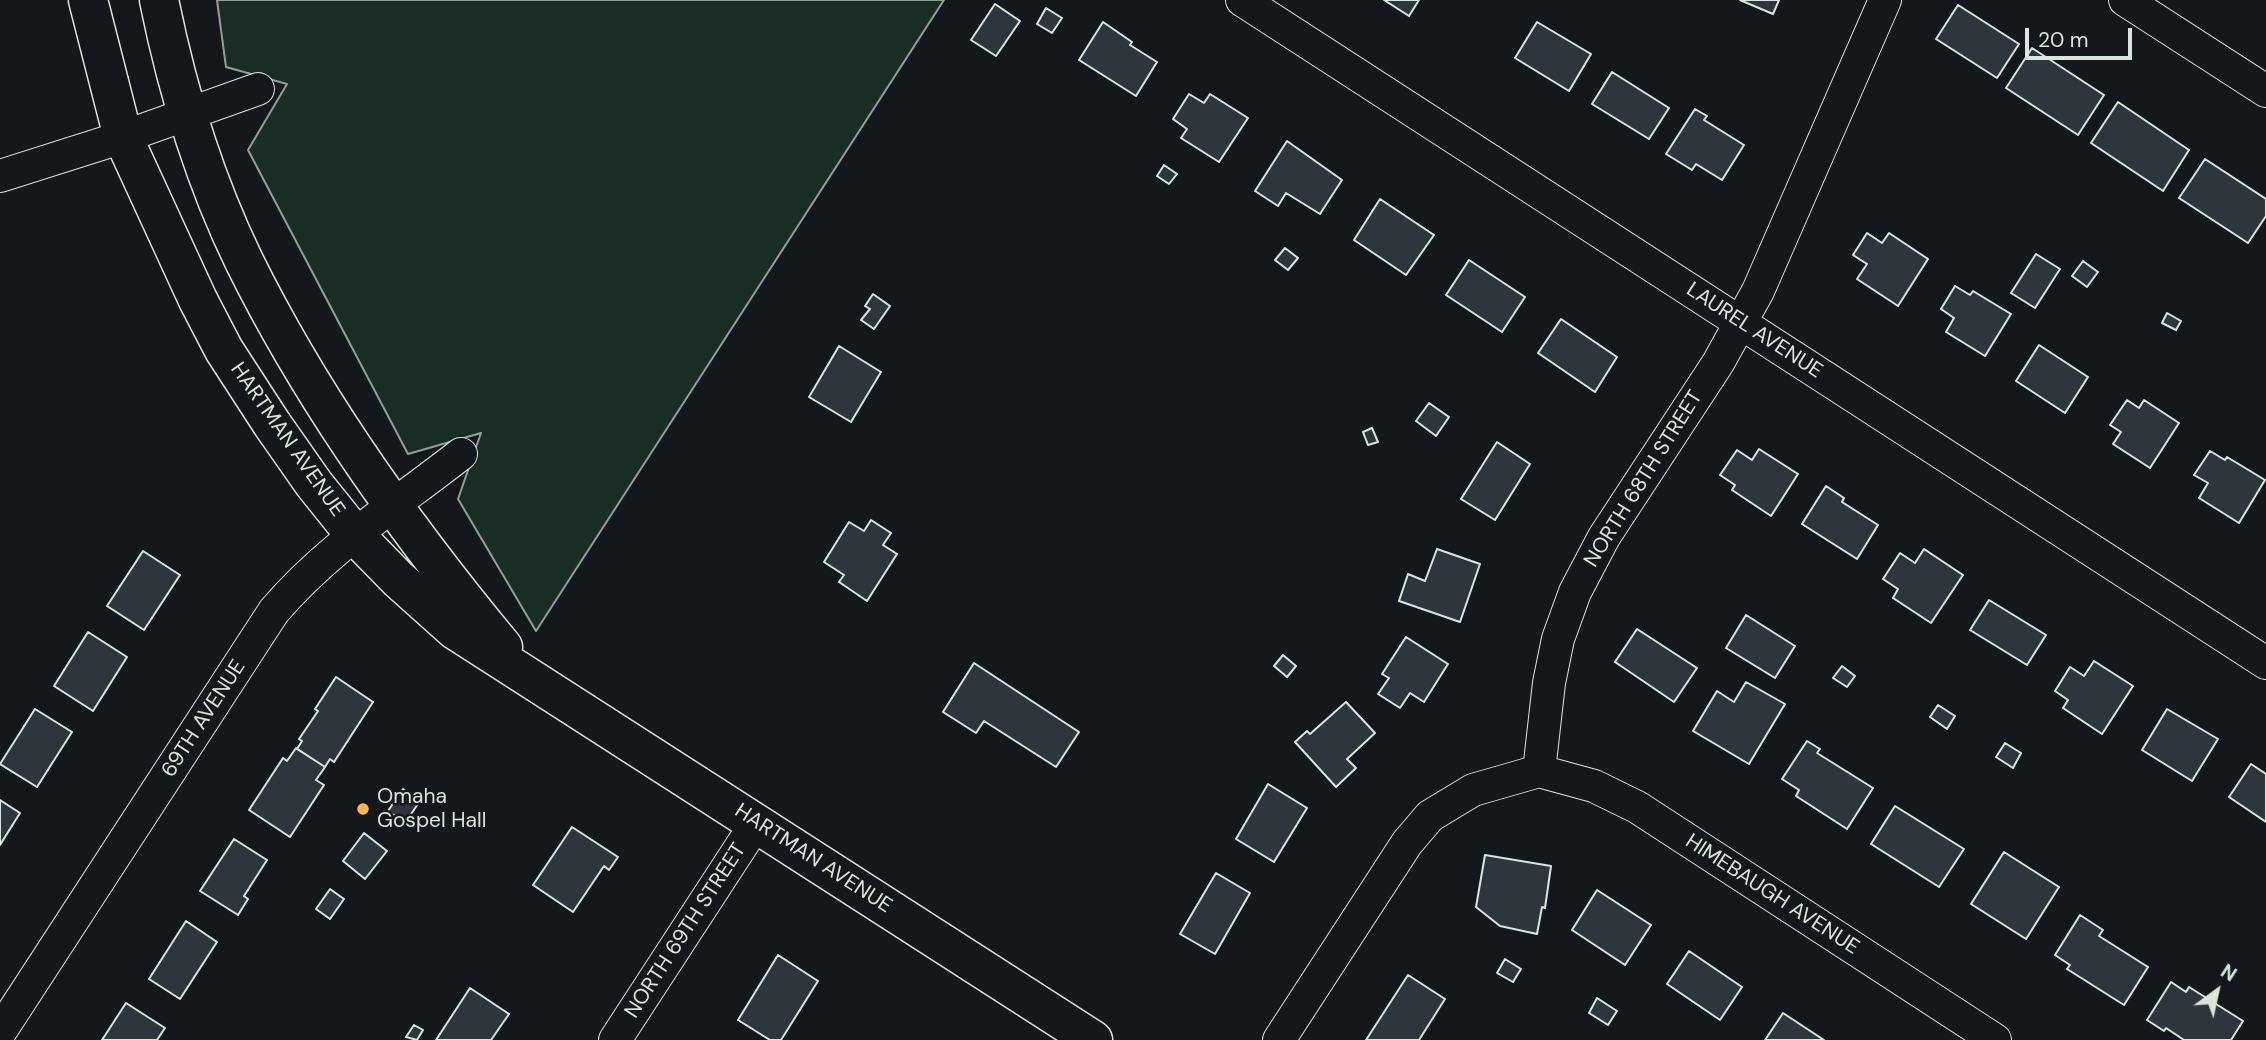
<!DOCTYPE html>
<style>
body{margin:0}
#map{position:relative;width:2266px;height:1040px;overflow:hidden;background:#14181c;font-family:"DM Sans",sans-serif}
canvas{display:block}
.north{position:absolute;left:2182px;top:956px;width:70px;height:70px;-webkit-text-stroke:5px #14181c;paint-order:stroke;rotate:33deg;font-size:19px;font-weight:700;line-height:28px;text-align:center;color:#d8e6dc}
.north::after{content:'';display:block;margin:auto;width:24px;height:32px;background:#d8e6dc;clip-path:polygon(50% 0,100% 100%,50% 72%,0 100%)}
.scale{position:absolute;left:2025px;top:28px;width:107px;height:32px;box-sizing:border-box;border:4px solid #d8e6dc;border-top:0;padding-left:9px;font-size:21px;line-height:24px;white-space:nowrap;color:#d8e6dc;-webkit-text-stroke:5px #14181c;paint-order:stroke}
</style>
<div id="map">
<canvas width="2266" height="1040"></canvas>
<div class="north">N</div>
<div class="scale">20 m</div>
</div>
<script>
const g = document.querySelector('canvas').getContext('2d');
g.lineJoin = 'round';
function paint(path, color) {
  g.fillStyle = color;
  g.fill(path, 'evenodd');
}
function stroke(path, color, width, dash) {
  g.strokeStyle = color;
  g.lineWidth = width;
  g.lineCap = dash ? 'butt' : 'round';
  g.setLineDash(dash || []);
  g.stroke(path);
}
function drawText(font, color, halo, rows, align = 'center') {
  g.font = font + ' "DM Sans",sans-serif';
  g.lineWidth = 5;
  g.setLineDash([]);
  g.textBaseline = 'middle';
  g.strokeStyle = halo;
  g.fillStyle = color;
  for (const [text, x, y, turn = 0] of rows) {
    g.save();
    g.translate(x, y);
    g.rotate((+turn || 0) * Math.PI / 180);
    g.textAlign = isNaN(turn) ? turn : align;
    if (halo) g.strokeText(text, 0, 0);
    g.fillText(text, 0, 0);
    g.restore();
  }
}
const green = new Path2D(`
 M217,0H944L536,631L458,499L481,433L408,454L248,150L287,84L226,67Z`);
const building = new Path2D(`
 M1384,0H1419L1409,16Z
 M1740,0H1779L1773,14Z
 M995,4L1020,21L996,56L971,40Z
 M1958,5L2019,44L1997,78L1936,39Z
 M1046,8L1062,18L1052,33L1037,24Z
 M1103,22L1132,42L1130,45L1157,62L1136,96L1079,60Z
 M1537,22L1591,54L1569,91L1515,58Z
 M2032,48L2104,95L2078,135L2006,88Z
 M1612,72L1669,108L1649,139L1592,104Z
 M1189,94L1204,103L1210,94L1248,118L1219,162L1181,138L1187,129L1173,119Z
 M2118,102L2189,150L2163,191L2091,143Z
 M1695,109L1707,116L1704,120L1744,145L1722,180L1696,164L1692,170L1666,154Z
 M1287,141L1342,180L1320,214L1286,193L1278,206L1255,191Z
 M2205,159L2266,199V216L2248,243L2179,198Z
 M1164,165L1177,174L1169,184L1157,176Z
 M1380,199L1434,235L1406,275L1354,240Z
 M1867,233L1882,243L1889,233L1928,259L1898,306L1857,279L1867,264L1853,255Z
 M1285,248L1298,258L1288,270L1275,260Z
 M2036,254L2060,269L2035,308L2011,293Z
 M1469,260L1525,297L1502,332L1446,295Z
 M2083,261L2098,272L2087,287L2072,276Z
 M1955,286L1970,295L1973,291L2011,314L1985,356L1946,332L1954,318L1941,309Z
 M873,294L890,306L874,329L861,320L870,309L865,306Z
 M2167,313L2181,321L2176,330L2162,323Z
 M1561,319L1617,357L1595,392L1538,353Z
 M2039,345L2088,377L2065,413L2016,381Z
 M839,346L881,372L851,422L809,397Z
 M2127,400L2139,408L2144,400L2179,423L2150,468L2113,444L2121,432L2110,425Z
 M1429,403L1449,417L1436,436L1416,421Z
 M1372,428L1378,442L1368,445L1363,432Z
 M1497,442L1530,464L1495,520L1461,499Z
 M1759,449L1798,474L1771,516L1732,490L1735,485L1720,475L1737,450L1752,460Z
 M2210,451L2225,460L2227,457L2265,480L2239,523L2199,498L2208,483L2194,475Z
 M1826,486L1844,498L1842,502L1878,525L1857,559L1802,524Z
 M871,520L891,533L883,545L897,554L867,601L839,582L844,575L824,562L849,522L864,531Z
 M1437,549L1480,564L1460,622L1399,601L1408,574L1425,581Z
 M1924,549L1963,575L1931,623L1893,598L1898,589L1883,579L1900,553L1915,563Z
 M143,551L180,575L144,630L107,606Z
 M1989,600L2046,635L2027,665L1970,630Z
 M1746,615L1795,646L1775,678L1726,648Z
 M1637,629L1697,668L1674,702L1615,662Z
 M88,632L127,657L93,711L54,686Z
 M1406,637L1448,664L1424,702L1410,693L1400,708L1378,694L1389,678L1382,674Z
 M1283,655L1296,666L1287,677L1274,666Z
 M2094,661L2133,686L2102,734L2063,708L2068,700L2055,691L2070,667L2084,676Z
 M974,663L1079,732L1056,767L984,721L976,733L943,712Z
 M1842,666L1855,676L1847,687L1833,678Z
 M336,677L373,702L334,762L330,759L325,767L297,749L302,741L299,739L318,711L315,709Z
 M1746,682L1785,704L1749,764L1693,731L1717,691L1734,702Z
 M1346,702L1375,733L1347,759L1356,768L1336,787L1295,742L1307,731L1310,734Z
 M1938,705L1955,716L1947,729L1930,717Z
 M35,709L72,732L37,787L0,764Z
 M2167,709L2218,739L2192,781L2142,750Z
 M1807,741L1820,749L1817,753L1873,788L1847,829L1796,796L1799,790L1782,779Z
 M2005,743L2021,753L2013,768L1996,757Z
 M296,748L325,767L316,780L324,785L290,837L249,810L283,758L287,761Z
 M2251,764L2266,774V822L2229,797Z
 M1268,784L1307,808L1274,862L1236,839Z
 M403,789L420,801L405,823L388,811Z
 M0,800L20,813L0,845Z
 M1895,806L1964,849L1939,887L1871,844Z
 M572,827L618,857L609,870L604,866L573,912L533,885Z
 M364,833L387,851L365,879L343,861Z
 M234,839L267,860L244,896L248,899L238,915L200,891Z
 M2004,852L2059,887L2026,939L1971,904Z
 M1485,855L1551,866L1545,908L1542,907L1537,934L1500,926L1476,907Z
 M1216,873L1250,893L1215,954L1180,934Z
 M330,889L344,899L330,919L316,909Z
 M1597,890L1651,925L1625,965L1572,930Z
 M2080,915L2103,930L2099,936L2148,967L2124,1005L2067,969L2070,965L2055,955Z
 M186,921L217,942L180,999L149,979Z
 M1689,951L1742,987L1720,1020L1667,984Z
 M778,955L818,981L781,1040H770L738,1020Z
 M1505,959L1521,969L1513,982L1497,973Z
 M1408,975L1445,999L1419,1040H1366Z
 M2171,982L2186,992L2189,987L2243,1021L2231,1040H2184L2166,1028L2164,1031L2147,1020Z
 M470,988L509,1014L491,1040H436Z
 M1597,998L1617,1011L1608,1025L1589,1013Z
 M126,1003L165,1028L157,1040H102Z
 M1783,1013L1824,1040H1765Z
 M414,1025L423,1030L417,1040L406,1037Z`);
const minor = new Path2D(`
 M1242,0L2266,663
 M2125,0L2266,91
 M0,176L123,137L258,89
 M1539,771L1549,683L1558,639L1575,592L1604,537L1718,363L1758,291L1885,0
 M1539,771L1594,786L1637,807L1995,1040
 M0,1032L274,611C327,549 397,504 461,454
 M615,1040L757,822
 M1279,1040L1407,843L1430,816L1473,790L1539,771`);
const secondary = new Path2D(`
 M88,0L123,137L198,300L224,350L272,424L314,484L355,535L398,579L455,630L1093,1040
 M159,0C177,89 204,179 244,261C311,397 406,530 503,647`);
const markers = [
 [363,809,7,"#ffb74d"]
];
const streetNames = [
 ["LAUREL AVENUE",1754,331,33],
 ["HARTMAN AVENUE",287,440,55],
 ["NORTH 68TH STREET",1644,479,-58],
 ["69TH AVENUE",204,719,-57],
 ["HARTMAN AVENUE",813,859,33],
 ["HIMEBAUGH AVENUE",1772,895,33],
 ["NORTH 69TH STREET",686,931,-57]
];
const poiNames = [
 ["Omaha",377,797],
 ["Gospel Hall",377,821]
];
paint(green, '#1a2d24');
stroke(green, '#939e99', 2);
paint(building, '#2c363c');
stroke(building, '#d8e6dc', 2);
stroke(minor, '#d8e6dc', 34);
stroke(secondary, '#d8e6dc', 41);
stroke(minor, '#14181c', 32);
stroke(secondary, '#14181c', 38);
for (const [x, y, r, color] of markers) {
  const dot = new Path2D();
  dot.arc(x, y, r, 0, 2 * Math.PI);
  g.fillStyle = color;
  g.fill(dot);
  stroke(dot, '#14181c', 2.5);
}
drawText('21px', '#d8e6dc', '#14181c', streetNames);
drawText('21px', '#d8e6dc', '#14181c', poiNames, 'left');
</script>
